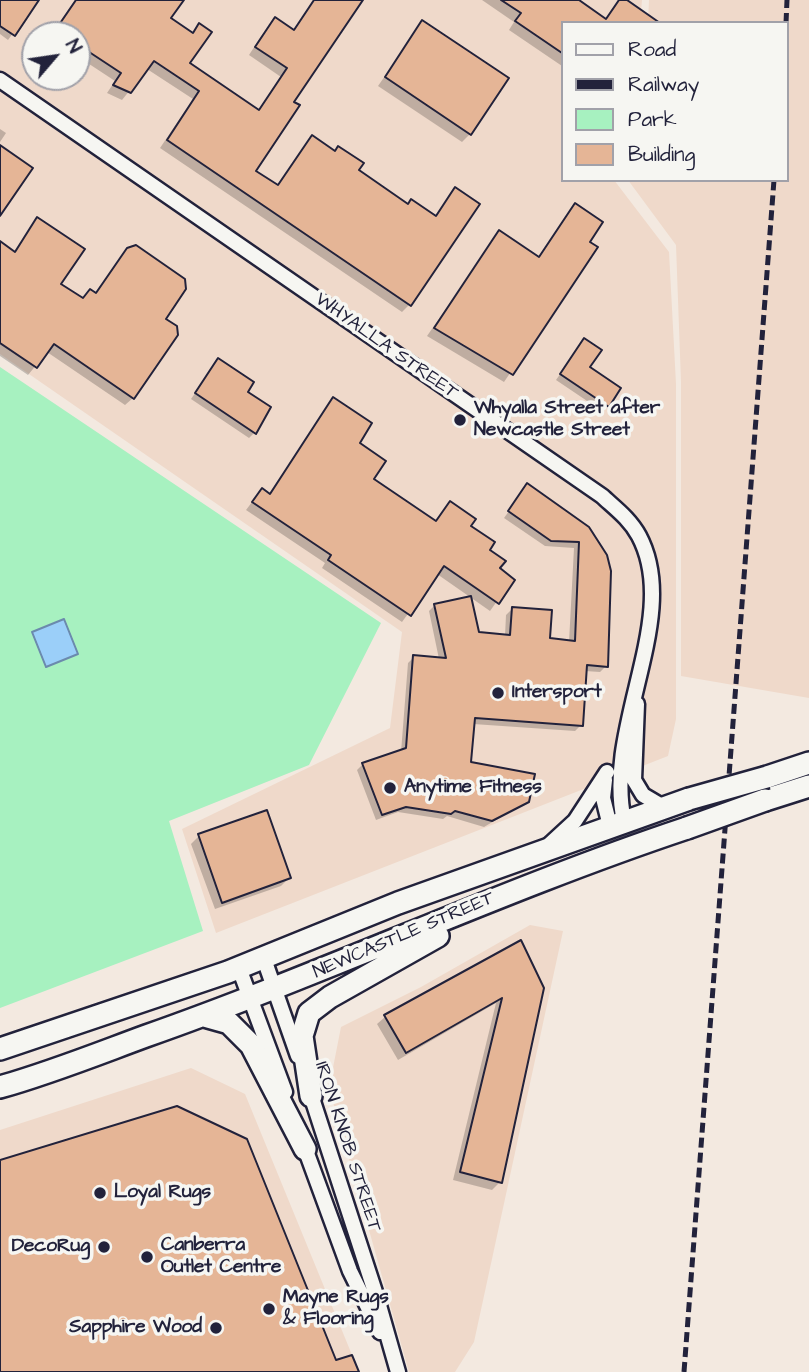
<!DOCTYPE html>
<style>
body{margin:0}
#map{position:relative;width:809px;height:1372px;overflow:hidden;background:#f3e9e0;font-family:"Architects Daughter",sans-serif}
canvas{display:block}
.legend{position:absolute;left:561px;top:21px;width:228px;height:161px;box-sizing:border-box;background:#f6f6f2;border:2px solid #a1a1a9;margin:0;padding:9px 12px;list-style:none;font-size:21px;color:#22223b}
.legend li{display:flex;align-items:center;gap:14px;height:35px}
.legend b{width:35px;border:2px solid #a1a1a9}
.north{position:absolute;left:21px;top:21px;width:70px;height:70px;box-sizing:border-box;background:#f6f6f2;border:2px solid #a1a1a9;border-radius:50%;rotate:61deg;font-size:19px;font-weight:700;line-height:28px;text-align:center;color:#22223b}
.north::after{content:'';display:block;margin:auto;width:24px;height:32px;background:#22223b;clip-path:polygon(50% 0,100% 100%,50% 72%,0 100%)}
</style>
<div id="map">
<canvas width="809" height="1372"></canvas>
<ul class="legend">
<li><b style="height:9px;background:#f6f6f2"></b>Road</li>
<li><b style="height:9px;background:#22223b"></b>Railway</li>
<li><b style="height:19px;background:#a7f1c0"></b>Park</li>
<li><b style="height:19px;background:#e5b596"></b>Building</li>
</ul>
<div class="north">N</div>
</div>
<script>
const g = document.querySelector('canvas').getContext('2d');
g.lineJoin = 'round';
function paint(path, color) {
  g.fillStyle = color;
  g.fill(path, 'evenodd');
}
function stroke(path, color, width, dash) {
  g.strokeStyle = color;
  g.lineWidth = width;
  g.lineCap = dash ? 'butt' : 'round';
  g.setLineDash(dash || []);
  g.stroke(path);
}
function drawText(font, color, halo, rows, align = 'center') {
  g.font = font + ' "Architects Daughter",sans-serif';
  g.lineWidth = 7;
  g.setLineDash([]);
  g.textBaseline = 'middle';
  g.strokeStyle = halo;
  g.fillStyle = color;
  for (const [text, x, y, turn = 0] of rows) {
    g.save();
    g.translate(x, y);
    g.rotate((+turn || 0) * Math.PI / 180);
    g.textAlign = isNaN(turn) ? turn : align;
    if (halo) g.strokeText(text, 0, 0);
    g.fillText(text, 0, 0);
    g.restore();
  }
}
const built = new Path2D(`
 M0,0H642L640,23H562V180H614L669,252L676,384V719L668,756L216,933L182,829L390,728L402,632L0,354ZM35,35H77V77H35Z
 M649,0H809V698L681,676V382L676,245L628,180H786V23H648Z
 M530,925L563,931L474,1342L455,1372H409L329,1088L341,1027L421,987Z
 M191,1068L245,1094L359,1372H0V1130Z`);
const green = new Path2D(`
 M0,367L381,623L309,765L169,821L203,931L0,1008Z`);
const water = new Path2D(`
 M64,619L78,654L46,667L32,632Z`);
const shadow = new Path2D(`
 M0,0H37L8,40L0,34Z
 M75,0H182L169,19L191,34L200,26L188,64L258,111L281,77L249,55L262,35L269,28L293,31L314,0H361L292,102L254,172L277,186L312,138L407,206L434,217L456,189L410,304L402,312L160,148L193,99L147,69L122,100L107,93L115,81L77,56V35H51Z
 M482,0H576L605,20L624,0L645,23H562V66L509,30L514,22Z
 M422,23L470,134L462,142L378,86Z
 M0,129L6,133L0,142Z
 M575,205L588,242L596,247L504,382L427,336L499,233L537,259Z
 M37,219L58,285L82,299L94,294L128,249L163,319L133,398L125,405L47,352L28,375L0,356V243L13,253Z
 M584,340L588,368L607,406L602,411L556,380Z
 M218,360L254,433L249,438L191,399Z
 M334,399L358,443L371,479L434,522L450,503L488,551L498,568L512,580L490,611L437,574L402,622L322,568L325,563L246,510L255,498L268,495Z
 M527,486L588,528L606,666L600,672L585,671L581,725L575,731L473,724L469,764L528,801L484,827L447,816L443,819L398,812L376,820L357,770L363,764L401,752L408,663L414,657L439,659L429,611L435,605L478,634L505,636L506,615L512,609L548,640L569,642L574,548L545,546L504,518Z
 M199,836L289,878L281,886L215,909L191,844Z
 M520,942L500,1182L492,1190L453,1180L496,1003L398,1060L377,1024L385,1017Z`);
const building = new Path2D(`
 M0,0H39L15,36L0,26Z
 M76,0H184L171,18L193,33L199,23L212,32L190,63L259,110L287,68L255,47L275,17L294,30L314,0H363L294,102L300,105L256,171L278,185L312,135L335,151L338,146L364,163L359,170L408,204L411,199L436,216L455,187L480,204L411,306L167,140L199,91L154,61L131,93L113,85L121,73L77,44V35H52Z
 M501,0H579L606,19L619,0H627L660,23H562V53L515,21L521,13Z
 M422,20L509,78L471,135L385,77Z
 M0,145L33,168L0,216Z
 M575,203L603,222L590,242L598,247L513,375L434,328L499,230L539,257Z
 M37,217L85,249L61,284L83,298L90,289L96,293L127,248L136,245L185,279L186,289L166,319L177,326L178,335L134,399L54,344L37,368L0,343V241L15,252Z
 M584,338L602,350L590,367L621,388L609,407L560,374Z
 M218,358L254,382L248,392L271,407L256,434L195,393Z
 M333,397L372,423L360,443L386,461L374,479L436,521L450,501L476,519L471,526L495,542L490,550L506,561L500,568L515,580L499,604L444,566L411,616L328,560L331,555L252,502L262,488L270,494Z
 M527,483L589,527L607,555L611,571L608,667L587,665L583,726L475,718L471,762L535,774L529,802L492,821L455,811L451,814L406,807L382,815L362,763L406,748L413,655L446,658L434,604L471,596L479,632L510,635L512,607L552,610L550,638L575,641L579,542L551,541L508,511Z
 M267,810L291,878L222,903L198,834Z
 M521,940L544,988L502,1183L460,1172L502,998L406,1053L384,1015Z
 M177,1106L247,1139L336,1360L352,1355L359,1372H0V1160Z`);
const street = new Path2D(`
 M0,80L602,496C615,508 630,519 639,536C682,617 603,727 624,821
 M637,704L634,780L643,795L665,808
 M605,780L603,798L610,826
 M550,844L575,821L607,772
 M264,959L298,1056
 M239,968L285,1092
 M309,1089L376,1295L398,1372
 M302,1140L350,1271L380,1332`);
const secondary = new Path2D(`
 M767,777L809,763
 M765,800L809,786
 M204,1016L229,1023L251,1045L305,1149
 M0,1049L228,972L398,903L689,799
 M0,1087C50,1073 97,1054 146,1036C328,972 504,889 687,828
 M311,1096L302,1036L309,1013L330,997L438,936`);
const rail = new Path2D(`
 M786,23L787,0
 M684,1372L774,180`);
const secondaryBridge = new Path2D(`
 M689,799L767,777
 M687,828L765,800`);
const markers = [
 [460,420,7,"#22223b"],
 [498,693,7,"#22223b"],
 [390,788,7,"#22223b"],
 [100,1193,7,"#22223b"],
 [104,1247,7,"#22223b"],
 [147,1257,7,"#22223b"],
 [269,1309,7,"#22223b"],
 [216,1328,7,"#22223b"]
];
const streetNames = [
 ["WHYALLA STREET",386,347,35],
 ["NEWCASTLE STREET",404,936,-23],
 ["IRON KNOB STREET",347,1147,72]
];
const poiNames = [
 ["Whyalla Street after",474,409],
 ["Newcastle Street",474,431],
 ["Intersport",512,693],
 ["Anytime Fitness",404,788],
 ["Loyal Rugs",114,1193],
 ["Canberra",161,1246],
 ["Outlet Centre",161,1268],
 ["DecoRug",90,1247,"right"],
 ["Mayne Rugs",283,1298],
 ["& Flooring",283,1320],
 ["Sapphire Wood",202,1328,"right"]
];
paint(built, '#efd9ca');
paint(green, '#a7f1c0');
paint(water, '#9bcff9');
stroke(water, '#6b8aad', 2);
paint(shadow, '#0003');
paint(building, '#e5b596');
stroke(building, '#22223b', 2);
stroke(street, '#22223b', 19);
stroke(secondary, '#22223b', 26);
stroke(street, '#f6f6f2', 14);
stroke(secondary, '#f6f6f2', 21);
stroke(rail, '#22223b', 5, [10, 5]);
stroke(secondaryBridge, '#22223b', 26, []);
stroke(secondaryBridge, '#f6f6f2', 21);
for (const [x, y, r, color] of markers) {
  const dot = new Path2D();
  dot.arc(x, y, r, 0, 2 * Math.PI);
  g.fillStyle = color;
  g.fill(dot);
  stroke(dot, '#f6f6f2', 2.5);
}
drawText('19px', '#22223b', '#f6f6f2', streetNames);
drawText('bold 19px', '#22223b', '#f6f6f2', poiNames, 'left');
</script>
